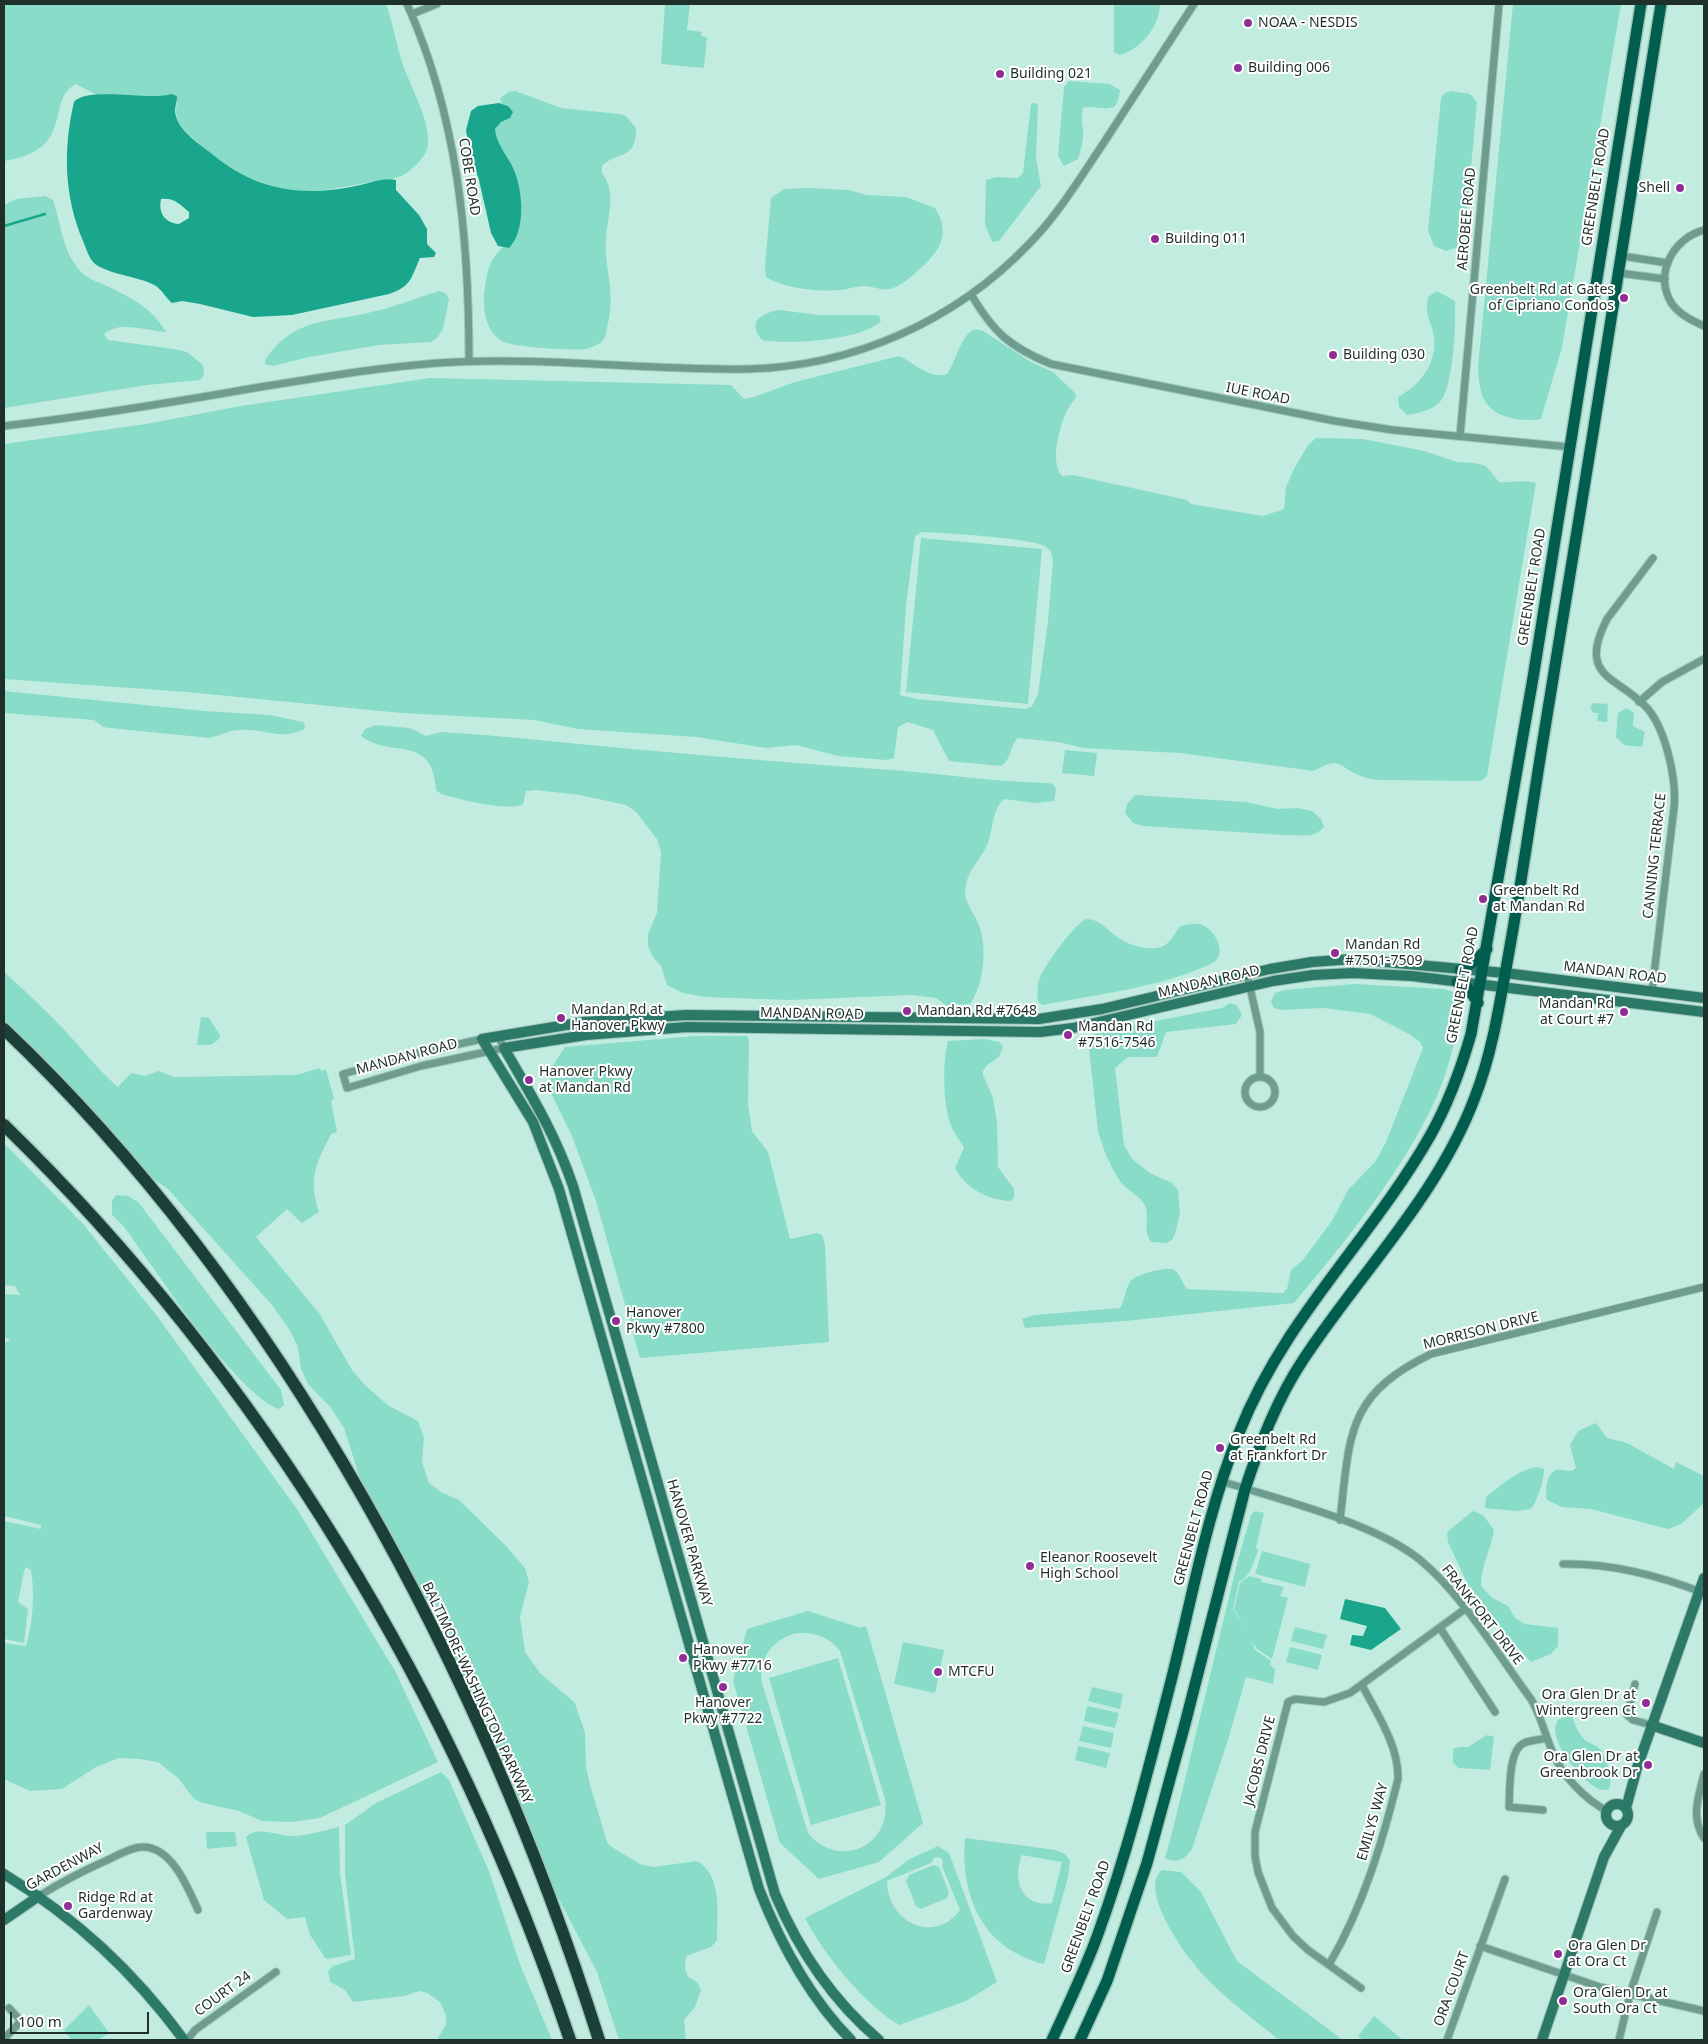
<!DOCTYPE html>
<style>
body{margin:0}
#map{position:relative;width:1708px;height:2044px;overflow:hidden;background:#c3ece0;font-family:"Noto Sans",sans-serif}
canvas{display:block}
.frame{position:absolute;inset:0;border:5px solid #1f2f2a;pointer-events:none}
.scale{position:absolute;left:10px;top:2012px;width:139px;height:22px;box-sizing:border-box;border:2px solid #1f2f2a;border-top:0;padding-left:6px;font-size:15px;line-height:18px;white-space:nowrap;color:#1f2f2a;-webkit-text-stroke:4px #fff;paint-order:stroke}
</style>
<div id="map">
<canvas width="1708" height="2044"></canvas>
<div class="frame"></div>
<div class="scale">100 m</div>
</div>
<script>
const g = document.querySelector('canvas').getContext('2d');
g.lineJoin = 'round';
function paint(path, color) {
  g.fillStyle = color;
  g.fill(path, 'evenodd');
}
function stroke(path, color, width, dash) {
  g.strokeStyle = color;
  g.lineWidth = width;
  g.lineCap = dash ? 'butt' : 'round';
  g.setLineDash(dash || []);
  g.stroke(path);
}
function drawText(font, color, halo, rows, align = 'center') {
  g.font = font + ' "Noto Sans",sans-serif';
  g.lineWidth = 4;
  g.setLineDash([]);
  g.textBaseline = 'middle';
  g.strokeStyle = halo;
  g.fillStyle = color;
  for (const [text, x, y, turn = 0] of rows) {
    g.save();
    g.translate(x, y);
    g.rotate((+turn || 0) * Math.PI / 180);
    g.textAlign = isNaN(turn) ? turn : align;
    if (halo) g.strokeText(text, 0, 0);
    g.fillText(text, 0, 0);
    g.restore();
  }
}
const green = new Path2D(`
 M4,4H386C393,23 396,43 402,62C409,84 434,127 427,149C425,157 413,169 405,174C397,179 384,180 375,181C340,188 301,197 266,186C239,178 217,160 196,141C185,131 172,120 177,103L171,94L152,98L119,95H97L76,84C44,101 77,150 4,161Z
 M665,4H690L687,30L702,32L701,36L707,37L704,68L661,64Z
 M1114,4L1160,5C1159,27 1141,49 1120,55L1114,52Z
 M1513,4H1621L1562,347L1541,419C1525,422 1498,419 1487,404C1479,394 1479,379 1478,367Z
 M1069,81L1109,84L1120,90L1118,101L1114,107C1103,111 1094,105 1083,108C1081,117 1082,121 1083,129C1084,140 1081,149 1078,159L1064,166L1058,156L1064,87Z
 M515,91L561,108L619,114L626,116L636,128C637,161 616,151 602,166V173C620,196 603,224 606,253C608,282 615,298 607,328C606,331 606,336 604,339C601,344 591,348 585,349C573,351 511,347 502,341C484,330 482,305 485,287C487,270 490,259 503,247L509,248L515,173L496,139L495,129L501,122L510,118L508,106L502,104L500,98L509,92Z
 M1451,91L1470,94L1477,102L1465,234L1456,248L1446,251L1434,246L1428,231L1441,98L1445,93Z
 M1034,103L1038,104L1036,158L1041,186L999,241L992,242L985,224L986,180L996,177L1018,178L1023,173L1031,104Z
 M808,188L848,190L867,195L906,197L935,208C954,238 935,256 913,275C906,281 900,286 890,289C881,291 873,286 864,286C856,286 849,289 841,290C818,292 786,289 766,277L765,266L771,198L784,189Z
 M45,196L53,200C61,223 62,249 78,268C85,278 96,281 107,286C132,298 152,308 166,332C148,331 120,320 104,334L108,340L174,349L187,352L203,365L204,375L200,380L147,385L4,408V205L16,199Z
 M439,291L445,293L449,299L443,329L438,337L431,342L379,345L309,357L273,366L265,364V360C295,316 330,323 376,311C398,306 418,297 439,291Z
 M1437,291L1455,301C1456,322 1454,389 1439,403C1430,411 1418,413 1407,415L1399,407L1398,397C1419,386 1437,364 1434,338C1432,320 1424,318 1428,297Z
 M778,310L820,315H874L879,316L881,321C864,340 788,345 762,340C747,322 760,314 778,310Z
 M975,329L983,331L1031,362L1053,372L1076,394C1076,400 1072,402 1069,407C1060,423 1049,462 1062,476L1073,475L1187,500L1191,504L1263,516L1284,509L1286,487L1294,469L1308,445L1316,438L1363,439L1424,451L1457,462L1475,463L1486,466L1499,482C1512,483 1524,479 1536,483L1487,776L1481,781L1380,780C1375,779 1369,779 1364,777C1339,769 1342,754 1314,771L1180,753L1083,748L1058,742L1018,738C1009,747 1012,759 1001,766L949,761L933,730L908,722L898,727L894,758L886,760L838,756L796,745L766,748L696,737L578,729L534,720L401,713L187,692L4,679V444L146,424L241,406L430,378L731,385L744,399L754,397L795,382L899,356C915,363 928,379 947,374C956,362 960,335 975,329ZM922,532C941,533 1035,538 1046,547C1051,550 1052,555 1053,560L1048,621L1038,694L1032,706L1026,709L917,699L900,695L906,606L915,536Z
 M921,538L1042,549L1028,704L906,692Z
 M4,691L205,711L270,715L303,722L305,725L304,729C282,741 263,728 241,730C229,730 221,735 210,738L110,728L103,727L94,720L4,713Z
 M1593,703L1608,704L1607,722L1597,721L1598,713H1593L1590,707Z
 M1627,708L1634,713L1633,726L1645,732L1642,747L1624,745L1616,737L1618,713Z
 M376,725L410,728L426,736L441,732L485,735C621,748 757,761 893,770C944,774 995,782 1047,783L1053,784L1056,789L1054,801L1035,803L1004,799C993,808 993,826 989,840C984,856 969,868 966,884C962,900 972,909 978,923C988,946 984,985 970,1004L946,1005L936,998L911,995L790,1000L705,997L683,993L667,985L661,966L653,957L648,946V934L657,913L661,852L657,839L636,812L626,805L580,795L536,790L526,791L523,804C508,812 458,799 441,794L436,790C433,733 391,759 361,736L365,729Z
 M1065,750L1097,753L1094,776L1062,773Z
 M1135,795L1246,802L1277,809L1297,808L1312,811L1321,819L1324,827C1311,841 1300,833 1284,835L1144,826L1133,823L1125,813L1127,804Z
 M1086,919C1099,919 1105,928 1116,936C1127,945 1147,951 1161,947C1170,944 1175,933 1180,926C1186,925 1193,923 1199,924C1214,927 1230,955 1211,964C1158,988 1099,994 1043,1005L1038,1002C1037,992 1037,984 1041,975C1048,961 1073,926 1086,919Z
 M4,972C26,992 48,1012 68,1034C85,1052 99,1071 118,1087L131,1073L145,1076L158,1071L174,1077L296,1075L320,1068L321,1071L326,1070L334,1098L331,1101L337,1132L331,1134C316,1164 308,1178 319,1212L302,1223L287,1209L256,1237L319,1313L352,1370L366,1386L389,1406L418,1421L424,1438L422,1462L429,1483L441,1492L459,1500L506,1546L525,1568L529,1582L520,1617L525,1652L540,1673L575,1703L585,1733L586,1767L590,1785L607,1842L610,1846L640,1864L653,1867L697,1861C723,1876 717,1915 717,1940L711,1947L686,1956L685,1968L688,1977L697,1982L701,1990L695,2007L684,2020L686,2040H619L597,1972L527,1838L371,1513L344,1428L331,1408L308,1384L301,1369L298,1347L289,1329L272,1305L168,1189L129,1162L4,1029Z
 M1355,984L1444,989L1456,993L1464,1001C1458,1026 1453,1051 1445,1075C1420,1150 1345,1243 1294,1303L1125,1321L1025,1328L1022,1319L1034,1315L1120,1308C1125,1300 1125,1290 1130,1282C1133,1275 1167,1266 1174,1270C1180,1273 1182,1283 1187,1289L1283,1293L1287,1289L1291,1270L1302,1261L1332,1221L1348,1190L1375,1162L1386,1142L1423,1048L1420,1042L1409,1034L1370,1014L1323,1008L1280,1010L1274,1008L1271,1002L1275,993L1284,990Z
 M1230,1003L1237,1005L1242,1015L1236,1024L1166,1032L1157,1057H1128L1115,1068L1124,1145L1132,1159L1150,1173L1172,1183L1178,1190L1180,1214L1175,1234L1172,1240L1166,1243L1151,1242C1143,1231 1149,1220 1146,1208C1142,1196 1130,1193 1122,1184C1111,1168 1103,1150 1098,1131L1089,1048L1090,1036L1104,1031L1222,1008Z
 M201,1017L209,1018L220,1035L219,1039L211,1045H197Z
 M695,1036H747L749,1040L748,1104L752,1131L768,1152L790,1239L817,1233L822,1235L825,1244L829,1342L640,1358L596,1201L572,1136L549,1089L552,1067L565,1047Z
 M984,1039L999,1042L1003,1046L999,1057L987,1065L983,1071V1075L993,1098L997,1123L998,1167L1014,1189V1198L1010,1201C988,1200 965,1188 955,1168L964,1148C961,1141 955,1135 952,1128C943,1108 942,1062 948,1041Z
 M4,1143L84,1225L157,1316L297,1509L395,1671L438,1762L320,1818L291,1822L262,1821L239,1811L203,1803L194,1799L179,1779L158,1762L139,1759L119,1758L96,1767L62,1789L30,1791L4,1779V1643L26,1646C33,1622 35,1595 31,1570L25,1567L18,1602L28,1609L24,1643L4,1639V1521L41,1529V1525L4,1516V1344L11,1339L4,1338V1294L20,1295L15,1286L4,1285Z
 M116,1195L128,1196L139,1203L281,1390L284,1405L279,1409C242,1397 171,1293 146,1258C136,1244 126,1226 112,1215V1201Z
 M1596,1423L1607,1438L1627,1443L1674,1469L1676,1462L1704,1476L1703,1504L1681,1524L1668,1529L1591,1509L1562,1507L1547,1500C1545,1491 1546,1474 1556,1470C1560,1469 1567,1471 1572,1471L1576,1468L1570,1445L1578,1431Z
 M1537,1467L1544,1469C1544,1481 1538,1499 1531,1509L1516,1511L1485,1508L1486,1497C1502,1485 1517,1470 1537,1467Z
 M1255,1511L1264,1513L1256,1547L1258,1551C1253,1563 1251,1576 1239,1582L1233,1609L1245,1629L1234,1609L1240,1583L1249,1576L1262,1579L1261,1582L1284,1587L1280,1596L1288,1598L1272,1659L1257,1649L1252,1642L1255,1650L1271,1661L1270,1665L1275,1669L1273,1684L1246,1677L1228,1740L1192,1849C1185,1860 1176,1864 1165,1858L1173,1829L1238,1560L1251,1515Z
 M1473,1511L1483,1515L1494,1530C1491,1549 1481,1566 1481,1586L1491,1597L1508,1606L1515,1618L1525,1624L1558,1628V1646L1551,1654L1531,1662L1476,1602L1448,1542L1447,1532Z
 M1262,1551L1310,1564L1305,1587L1255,1574Z
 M808,1611L861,1628L866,1626L923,1823L879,1862L819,1879L780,1843L733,1681L747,1629ZM797,1633C814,1632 830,1637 840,1651L885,1799C892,1847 838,1870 808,1833L762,1683C758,1658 773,1639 797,1633Z
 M1295,1627L1327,1635L1323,1649L1291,1641Z
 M903,1642L944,1650L935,1693L894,1684Z
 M1290,1647L1322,1655L1318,1670L1286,1662Z
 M838,1658L881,1805L811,1825L769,1678Z
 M1092,1687L1123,1694L1120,1709L1088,1701Z
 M1087,1706L1119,1713L1115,1728L1084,1721Z
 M1567,1715L1572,1716C1575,1725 1579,1735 1586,1741C1591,1744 1596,1745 1600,1749C1606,1756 1615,1783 1608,1790C1604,1790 1600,1790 1597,1788C1581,1780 1545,1738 1558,1720Z
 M1083,1726L1114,1733L1111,1748L1079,1741Z
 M1487,1735L1494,1737L1490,1770L1458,1768L1453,1762V1749L1459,1747H1468Z
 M1078,1746L1110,1753L1106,1768L1075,1760Z
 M441,1772L449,1780L489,1871L519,1962L552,2040H437L446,2024V2015L440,2002L427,1993L419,1991L404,1996L353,2002L345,1990L330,1982L328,1971L333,1966L355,1959L345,1874V1825L376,1803Z
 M339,1827L340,1873L351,1955L326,1959L310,1935L305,1917L287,1919L264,1900L246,1837C258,1825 278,1836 292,1836C307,1836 324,1830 339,1827Z
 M206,1832H235L237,1846L207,1849Z
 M965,1838L1056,1850L1065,1854L1070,1861L1068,1877L1044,1964C983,1949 960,1897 965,1838ZM1022,1855L1062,1862L1052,1903C1021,1908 1012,1879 1022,1855Z
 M938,1846L949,1853L997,1982L966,2001L899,2025C864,2004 824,1955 805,1918L886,1877L908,1860ZM935,1857L941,1858L943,1861L942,1866L960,1910C934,1945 887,1922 887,1881L931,1863Z
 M934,1865L939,1867L949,1892L947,1898L921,1909L916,1906L906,1881L909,1875Z
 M1162,1870L1181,1872L1201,1892L1237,1961L1343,2040H1279C1250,2016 1212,1989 1190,1959C1177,1942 1140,1887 1162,1870Z
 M89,2005L109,2033L98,2040H72L64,2030Z
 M1374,2016L1403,2040H1363L1358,2036Z`);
const water = new Path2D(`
 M171,94L177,96C177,102 175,106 175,111C176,129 199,144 212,154C254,189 297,197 351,187C366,185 381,177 396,180V190L419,215L427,229V244L436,253L434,257L420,258C411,278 412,286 389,294L292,315L253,317L200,304L182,301L172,303C166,298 162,290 156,286C142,277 110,275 95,264C89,259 86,248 83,241C64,196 63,149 74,102C87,86 149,101 171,94ZM161,199C173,197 180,204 189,212V218L179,224C165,223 158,213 161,199Z
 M499,103L508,106L513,112L510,118L501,122L495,129C496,144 508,156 514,170C523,191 526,231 509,248L498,246L491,233L479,180L470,154L466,130L471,111L478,106Z
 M1345,1599L1385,1608L1401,1629L1371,1650L1350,1645L1352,1635L1363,1636L1367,1626L1340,1619Z`);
const stream = new Path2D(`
 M4,226L45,214`);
const street = new Path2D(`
 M407,4C458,117 469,239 469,361
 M412,14L437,4
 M1704,230C1673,238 1653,275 1672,304C1680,315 1693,321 1704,326
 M1622,256L1668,263
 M1619,273L1665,279
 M972,296C994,333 1010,347 1051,364L1335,421L1393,430L1570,447
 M4,426C90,416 175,402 260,387C325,377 390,365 456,362C553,357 651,371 749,369C854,366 955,321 1028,245C1057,216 1078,181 1101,147C1132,99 1163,52 1194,4
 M1460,436L1499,4
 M1639,702L1662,682L1704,659
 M1247,974L1260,1032V1077
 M1652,991L1674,808C1677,780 1666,731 1648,709C1619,676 1576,679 1607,619L1653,558
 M482,1039L418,1053L343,1074L347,1088L421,1066L504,1048L498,1036
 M1245 1092a15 15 0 1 1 30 0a15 15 0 1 1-30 0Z
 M1221,1481C1280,1500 1373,1522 1419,1559C1462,1594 1498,1655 1531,1699C1541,1716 1545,1735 1553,1753C1563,1777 1585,1799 1607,1811
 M1340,1520C1350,1435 1346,1395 1431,1354L1704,1287
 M1563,1564C1611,1563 1660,1576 1704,1593
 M1440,1628L1495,1712
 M1635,1684L1627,1715L1633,1720L1651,1725
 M1704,1774C1699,1796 1690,1817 1704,1838
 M1543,1810L1509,1807C1510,1792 1508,1750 1524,1743C1531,1740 1540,1740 1547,1738
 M39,1896C60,1883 81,1872 103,1862C115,1857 130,1847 143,1847C172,1847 188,1888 198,1910
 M1480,1946L1600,1987L1704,2011
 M1330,1963C1363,1906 1382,1844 1398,1779C1399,1746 1377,1714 1362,1685
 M1361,1988L1308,1950L1293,1936L1272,1908L1258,1872L1255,1856V1832L1288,1702L1295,1699L1324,1702L1350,1693L1465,1609
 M4,2039L21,2021L9,2008
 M187,2040L195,2030L276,1972
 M1447,2040L1505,1879
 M1619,2040L1630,1994L1657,1912`);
const secondary = new Path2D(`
 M1651,1725L1704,1743
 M1606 1815a11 11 0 1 1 22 0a11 11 0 1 1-22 0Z
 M1626,1808L1637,1768L1704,1578
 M4,1874C77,1919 133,1971 184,2040
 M4,1920L39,1896
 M851,2040C809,1997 781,1945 759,1889L559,1189L533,1122L482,1039L584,1022L686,1015L1039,1019L1102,1009L1270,969L1312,962L1353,959L1505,973L1704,998
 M879,2040C832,2000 799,1951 775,1894L573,1186C555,1133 531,1095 504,1048L586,1035L687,1027L1040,1032L1073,1028L1273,981L1313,975L1353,973L1412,976L1704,1012
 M1542,2040L1604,1857L1621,1826`);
const primary = new Path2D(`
 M1460,970L1476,960L1487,949
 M1457,982L1468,988L1478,1003
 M1052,2040C1068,2005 1085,1970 1098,1934C1127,1854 1148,1771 1169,1689C1191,1604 1206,1515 1239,1433C1284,1318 1370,1241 1430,1136C1448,1104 1461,1069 1471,1034L1533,678L1641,4
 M1080,2040L1107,1981L1147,1863L1185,1724L1245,1489C1260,1444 1277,1399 1303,1360C1360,1273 1438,1196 1475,1097C1493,1051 1500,1001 1509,952C1522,880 1532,807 1544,734C1584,491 1623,247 1661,4`);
const highway = new Path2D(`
 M4,1029C283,1294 484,1676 599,2040
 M4,1125C263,1377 455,1698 570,2040`);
const markers = [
 [1248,23,5,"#902e95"],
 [1238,68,5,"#902e95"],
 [1000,74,5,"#902e95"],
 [1680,188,5,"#902e95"],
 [1155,239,5,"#902e95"],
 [1624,298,5,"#902e95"],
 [1333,355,5,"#902e95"],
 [1483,899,5,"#902e95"],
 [1335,953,5,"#902e95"],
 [907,1011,5,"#902e95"],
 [1624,1012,5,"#902e95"],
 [561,1018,5,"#902e95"],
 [1068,1035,5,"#902e95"],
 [529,1080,5,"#902e95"],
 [616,1321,5,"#902e95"],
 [1220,1448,5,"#902e95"],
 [1030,1566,5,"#902e95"],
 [683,1658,5,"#902e95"],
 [938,1672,5,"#902e95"],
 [723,1687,5,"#902e95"],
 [1646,1703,5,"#902e95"],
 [1648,1765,5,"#902e95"],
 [68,1906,5,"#902e95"],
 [1558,1954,5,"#902e95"],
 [1563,2001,5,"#902e95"]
];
const poiNames = [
 ["NOAA - NESDIS",1258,23],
 ["Building 006",1248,68],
 ["Building 021",1010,74],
 ["Shell",1670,188,"right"],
 ["Building 011",1165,239],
 ["Greenbelt Rd at Gates",1614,290,"right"],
 ["of Cipriano Condos",1614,306,"right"],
 ["Building 030",1343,355],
 ["Greenbelt Rd",1493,891],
 ["at Mandan Rd",1493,907],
 ["Mandan Rd",1345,945],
 ["#7501-7509",1345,961],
 ["Mandan Rd",1614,1004,"right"],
 ["at Court #7",1614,1020,"right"],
 ["Mandan Rd at",571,1010],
 ["Hanover Pkwy",571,1026],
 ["Mandan Rd #7648",917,1011],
 ["Mandan Rd",1078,1027],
 ["#7516-7546",1078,1043],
 ["Hanover Pkwy",539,1072],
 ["at Mandan Rd",539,1088],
 ["Hanover",626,1313],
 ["Pkwy #7800",626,1329],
 ["Greenbelt Rd",1230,1440],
 ["at Frankfort Dr",1230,1456],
 ["Eleanor Roosevelt",1040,1558],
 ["High School",1040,1574],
 ["Hanover",693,1650],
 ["Pkwy #7716",693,1666],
 ["MTCFU",948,1672],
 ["Ora Glen Dr at",1636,1695,"right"],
 ["Wintergreen Ct",1636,1711,"right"],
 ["Hanover",723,1703,"center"],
 ["Pkwy #7722",723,1719,"center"],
 ["Ora Glen Dr at",1638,1757,"right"],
 ["Greenbrook Dr",1638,1773,"right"],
 ["Ridge Rd at",78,1898],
 ["Gardenway",78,1914],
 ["Ora Glen Dr",1568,1946],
 ["at Ora Ct",1568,1962],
 ["Ora Glen Dr at",1573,1993],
 ["South Ora Ct",1573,2009]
];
const streetNames = [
 ["COBE ROAD",469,177,81],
 ["GREENBELT ROAD",1596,187,-81],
 ["AEROBEE ROAD",1467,219,-85],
 ["IUE ROAD",1258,394,11],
 ["GREENBELT ROAD",1532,587,-81],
 ["CANNING TERRACE",1655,856,-84],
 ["MANDAN ROAD",1615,973,7],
 ["MANDAN ROAD",1209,982,-13],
 ["GREENBELT ROAD",1463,985,-79],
 ["MANDAN ROAD",812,1014,1],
 ["MANDAN ROAD",407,1057,-15],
 ["MORRISON DRIVE",1481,1331,-14],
 ["GREENBELT ROAD",1194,1528,-75],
 ["HANOVER PARKWAY",689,1543,74],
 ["FRANKFORT DRIVE",1482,1615,52],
 ["BALTIMORE-WASHINGTON PARKWAY",477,1693,65],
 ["JACOBS DRIVE",1260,1761,-76],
 ["EMILYS WAY",1373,1822,-74],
 ["GARDENWAY",65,1867,-28],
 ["GREENBELT ROAD",1086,1917,-70],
 ["ORA COURT",1452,1989,-70],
 ["COURT 24",223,1994,-36]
];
paint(green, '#89dcc7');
paint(water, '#19a68c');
stroke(stream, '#19a68c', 2.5);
stroke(street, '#a2c6bc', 9);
stroke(secondary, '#a2c6bc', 12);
stroke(primary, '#a2c6bc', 14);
stroke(highway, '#a2c6bc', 15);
stroke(street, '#6e9c8f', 7);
stroke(secondary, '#2c7968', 10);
stroke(primary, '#015d4d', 11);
stroke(highway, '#1a4037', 12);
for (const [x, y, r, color] of markers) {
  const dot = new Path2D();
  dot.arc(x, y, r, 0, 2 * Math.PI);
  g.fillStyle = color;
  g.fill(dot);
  stroke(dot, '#fff', 2);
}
drawText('14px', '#1f2f2a', '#fff', poiNames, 'left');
drawText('14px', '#1f2f2a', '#fff', streetNames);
</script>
